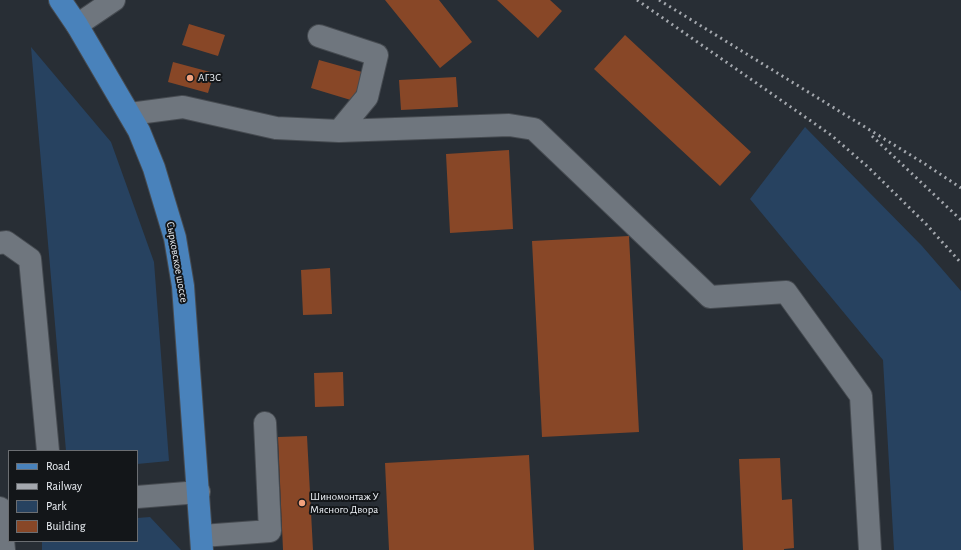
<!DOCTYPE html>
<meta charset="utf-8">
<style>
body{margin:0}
#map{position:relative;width:961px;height:550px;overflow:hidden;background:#282e35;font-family:"Alegreya Sans",sans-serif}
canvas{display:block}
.legend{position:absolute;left:8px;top:450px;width:130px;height:92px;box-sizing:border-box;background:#131619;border:1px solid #6b6e72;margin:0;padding:5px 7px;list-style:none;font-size:12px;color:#eef2f7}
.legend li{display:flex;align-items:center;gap:8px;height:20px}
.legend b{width:20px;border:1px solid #6b6e72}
</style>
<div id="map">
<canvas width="961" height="550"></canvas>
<ul class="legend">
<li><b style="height:5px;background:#4982bb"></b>Road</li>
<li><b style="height:5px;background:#a4a8ae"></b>Railway</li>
<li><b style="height:11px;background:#274260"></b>Park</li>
<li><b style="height:11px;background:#884727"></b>Building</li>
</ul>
</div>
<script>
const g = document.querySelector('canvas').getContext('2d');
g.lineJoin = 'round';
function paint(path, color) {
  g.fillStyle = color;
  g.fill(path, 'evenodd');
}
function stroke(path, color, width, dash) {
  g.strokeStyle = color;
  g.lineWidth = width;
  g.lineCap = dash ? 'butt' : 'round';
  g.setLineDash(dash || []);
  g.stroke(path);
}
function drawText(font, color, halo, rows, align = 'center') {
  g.font = font + ' "Alegreya Sans",sans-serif';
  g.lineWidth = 4;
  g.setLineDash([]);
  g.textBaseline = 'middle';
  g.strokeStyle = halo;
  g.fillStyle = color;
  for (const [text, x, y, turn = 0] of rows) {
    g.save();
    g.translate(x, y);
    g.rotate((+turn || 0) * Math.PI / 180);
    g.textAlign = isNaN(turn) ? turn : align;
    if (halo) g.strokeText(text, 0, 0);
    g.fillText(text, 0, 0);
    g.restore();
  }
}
const green = new Path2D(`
 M31,47L111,142L154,262L169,461L137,464V451H66Z
 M805,127L922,246L961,291V550H894L883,360L750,199Z
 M150,517L181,550H42V541H137V518Z`);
const building = new Path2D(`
 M385,0H439L472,42L440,68Z
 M497,0H550L562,11L538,38Z
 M189,24L225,35L218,56L182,45Z
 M625,35L751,152L720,186L594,69Z
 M319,60L362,72L354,101L311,88Z
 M173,62L214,73L208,93L168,82Z
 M456,77L458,107L401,110L399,80Z
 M509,150L513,229L450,233L446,154Z
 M629,236L639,432L542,437L532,241Z
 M330,268L332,314L303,315L301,270Z
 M343,372L344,406L315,407L314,373Z
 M307,436L313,550H283L278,437Z
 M529,455L534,550H389L385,463Z
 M780,458L782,500L792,499L794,548L784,549V550H743L739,459Z`);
const minor = new Path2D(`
 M77,25L114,0
 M319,36L377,55L367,97L339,131
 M130,114L183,107L276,128L339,131L509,125L534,129L710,297L786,292L861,396L870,550
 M0,243L6,242L30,259L48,451
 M137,497L199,492
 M0,508L4,550
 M202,536L270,531L265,423`);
const major = new Path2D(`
 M60,0L77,25L139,131L154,168L175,238L183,286L202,550`);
const rail = new Path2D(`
 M637,0L831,135L868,167L927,225L961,263
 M659,0L925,164L961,188
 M872,136L961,220`);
const markers = [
 [190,78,4,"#f1a17d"],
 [302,503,4,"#f1a17d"]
];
const poiNames = [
 ["АГЗС",198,78],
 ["Шиномонтаж У",310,497],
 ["Мясного Двора",310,510]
];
const streetNames = [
 ["Сырковское шоссе",177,262,80]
];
paint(green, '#274260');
paint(building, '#884727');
stroke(minor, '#464b51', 24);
stroke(major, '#464b51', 24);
stroke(minor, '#6f767e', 22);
stroke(major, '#4982bb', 22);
stroke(rail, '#a4a8ae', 3, [2, 4]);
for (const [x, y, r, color] of markers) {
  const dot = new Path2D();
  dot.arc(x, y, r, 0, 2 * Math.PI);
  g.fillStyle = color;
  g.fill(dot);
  stroke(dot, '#131619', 1.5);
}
drawText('11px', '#eef2f7', '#131619', poiNames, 'left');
drawText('11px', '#eef2f7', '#131619', streetNames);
</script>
